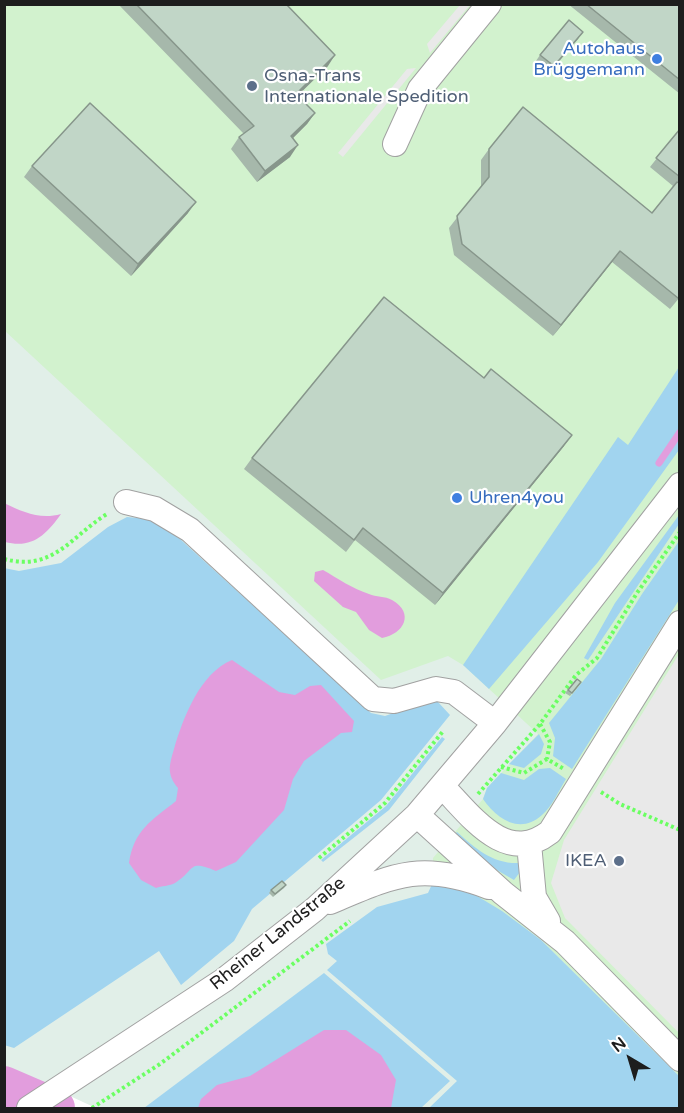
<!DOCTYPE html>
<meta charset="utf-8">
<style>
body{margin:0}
#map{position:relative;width:684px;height:1113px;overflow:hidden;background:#e1efe8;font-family:"Varela Round",sans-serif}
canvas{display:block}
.frame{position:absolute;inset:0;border:6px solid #1d1d1d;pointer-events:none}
.north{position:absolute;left:600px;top:1029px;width:60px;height:60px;-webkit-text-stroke:4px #fff;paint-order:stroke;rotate:322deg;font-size:16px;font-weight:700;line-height:24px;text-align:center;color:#1d1d1d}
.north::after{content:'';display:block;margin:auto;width:21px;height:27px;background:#1d1d1d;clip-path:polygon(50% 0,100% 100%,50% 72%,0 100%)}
</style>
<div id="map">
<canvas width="684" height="1113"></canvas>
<div class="frame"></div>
<div class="north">N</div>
</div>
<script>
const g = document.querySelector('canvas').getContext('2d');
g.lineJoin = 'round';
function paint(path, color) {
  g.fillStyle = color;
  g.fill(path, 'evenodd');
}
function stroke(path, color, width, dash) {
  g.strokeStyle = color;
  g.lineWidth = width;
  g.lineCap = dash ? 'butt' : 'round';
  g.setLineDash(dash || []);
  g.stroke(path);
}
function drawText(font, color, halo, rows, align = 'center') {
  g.font = font + ' "Varela Round",sans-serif';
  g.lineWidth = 4.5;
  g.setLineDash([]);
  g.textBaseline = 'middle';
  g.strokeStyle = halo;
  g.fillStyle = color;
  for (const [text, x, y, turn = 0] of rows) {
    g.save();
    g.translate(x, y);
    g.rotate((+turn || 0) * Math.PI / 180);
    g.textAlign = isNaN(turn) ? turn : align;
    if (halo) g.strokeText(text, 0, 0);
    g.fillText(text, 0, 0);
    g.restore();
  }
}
const commercial = new Path2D(`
 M4,5H679V1076L541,940L502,911L433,882V858L483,799L487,788L538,734L463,665L448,656L381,680L5,331Z`);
const grass = new Path2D(`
 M679,367V450L598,562L489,689L463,665L618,437L628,445Z
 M679,515V524L588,660L584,658L615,603Z
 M127,517L149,519L180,539L371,713L385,716L430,700L438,702L450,715L381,800L252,909L234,941L181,985L159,951L14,1048L4,1045V568L19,571L61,563L108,527Z
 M679,541V600L572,769L553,756L555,738L549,723L601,659L642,594Z
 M539,734L544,744L541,754L524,768L509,764Z
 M442,737L445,739L389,810L323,862L321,860L386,806Z
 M550,768L566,779C559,790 552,807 542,815C520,835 497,819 483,799L487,788L501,773L524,780L539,769Z
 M457,832C476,849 493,864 519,863L523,868L514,880L488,865L453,836Z
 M433,882L467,890L502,911L541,940L679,1076V1108H429L457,1081L327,970L337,961L328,954L326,944L377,907L428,893Z
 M324,973L450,1081L421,1108H144Z`);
const parking = new Path2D(`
 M460,5H470L430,53L427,44Z
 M416,68L343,157L338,153L407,69Z
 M679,654V1033L565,918L551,883L564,840Z`);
const water = new Path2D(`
 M4,503C23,512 40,520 61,514C46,535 32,549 5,542Z
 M323,570C337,578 353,589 369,594C376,597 385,596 392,600C415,613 404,634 382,638L369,630L356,612L343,607L314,581L315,572Z
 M232,660L279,692L295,695L310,686L321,685L354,721L352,732L341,733L304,761L293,779L284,810L236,862L216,871C187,859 196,870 175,883C170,886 161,886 156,888L141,880L129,863C134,830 151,821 176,801L178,788C174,783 171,779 170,772C169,765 172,756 174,749C183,718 200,673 232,660Z
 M324,1030H346L381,1055L396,1080L391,1108H198L201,1099L217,1085L250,1076Z`);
const pier = new Path2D(`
 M33,1079L96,1108H5L4,1094Z`);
const stream = new Path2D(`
 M659,463L680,432`);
const river = new Path2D(`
 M4,1086L55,1108`);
const path = new Path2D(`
 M4,559C54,572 71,536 107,514
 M540,724L550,742L547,759
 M501,767L524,773L547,759L564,769
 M601,792L620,804L680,830
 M478,794L540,724L576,675L597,658L637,593L680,532
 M319,858L385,803L444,730
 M92,1108L160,1064L350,921`);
const minor = new Path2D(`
 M395,144L420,89L489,4
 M126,502L155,509L190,530L373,699L394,701L436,689L454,692L495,723
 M443,787C472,817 506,866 550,832L680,623
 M417,815L503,893L565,942L680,1059
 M529,844L534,897L548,921
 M330,902C394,875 421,861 489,887
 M29,1108L224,980L315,909L417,815L495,723L680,485`);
const wall = new Path2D(`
 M118,4H286L328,66L298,95L315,113L307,124L292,139L290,157L257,182L231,149L239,137L244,134Z
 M568,4H680V94Z
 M579,38L549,73L536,61L540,55Z
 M680,129V297L670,309L612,262L553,336L454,255L449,228L481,187V160L489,149L652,213L673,186L650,167Z
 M32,166L188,213L131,276L24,177Z
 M564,446L435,605L355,540L346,552L244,469L252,458Z
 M577,679L581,682L570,696L565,693Z
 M286,885L284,888L273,897L269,893L271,890Z`);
const shadedWall = new Path2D(`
 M335,55L328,66L288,105L296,94Z
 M315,113L307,124L283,148L291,136Z
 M298,145L290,157L257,182L265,171Z
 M196,202L188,213L131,276L138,264Z
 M620,251L612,262L553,336L561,325Z
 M572,435L564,446L435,605L443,593Z`);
const building = new Path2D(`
 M136,4H286L335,55L296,94L315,113L291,136L298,145L265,171L239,137L254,126Z
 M586,4H680V80Z
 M569,20L583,32L554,66L540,55Z
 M90,103L196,202L138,264L32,166Z
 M523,107L652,213L677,182L680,184V296L678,298L620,251L561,325L462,244L457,216L489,177V149Z
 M680,129V177L656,158Z
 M384,297L484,378L491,369L572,435L443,593L363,528L354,540L252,458Z
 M577,679L581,682L572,693L568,690Z
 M282,881L286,885L275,894L271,890Z`);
const markers = [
 [657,59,6,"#3f7fe0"],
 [252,86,6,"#5c6f8a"],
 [457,498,6,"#3f7fe0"],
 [619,861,6,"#5c6f8a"]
];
const shopNames = [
 ["Autohaus",645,49],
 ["Brüggemann",645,70],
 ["Uhren4you",469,498,"left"]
];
const serviceNames = [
 ["Osna-Trans",264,76],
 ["Internationale Spedition",264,97],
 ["IKEA",607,861,"right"]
];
const streetNames = [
 ["Rheiner Landstraße",278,934,-39]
];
paint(commercial, '#d2f2ce');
paint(grass, '#a1d4ef');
paint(parking, '#e9e9e9');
paint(water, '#e29ddd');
paint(pier, '#fff');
stroke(stream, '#e29ddd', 7);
stroke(river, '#e29ddd', 40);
stroke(minor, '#a1a1a1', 26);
stroke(path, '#6bff62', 4, [3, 3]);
stroke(minor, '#fff', 24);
paint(wall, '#a6b8ab');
paint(shadedWall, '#87968b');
paint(building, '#c1d6c7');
stroke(building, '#87968b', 1.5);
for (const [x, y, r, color] of markers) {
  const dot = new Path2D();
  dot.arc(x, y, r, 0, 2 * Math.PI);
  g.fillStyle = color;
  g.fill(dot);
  stroke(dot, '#fff', 2);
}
drawText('18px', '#366cbe', '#fff', shopNames, 'right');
drawText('18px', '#4e5e75', '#fff', serviceNames, 'left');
drawText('18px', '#1d1d1d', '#fff', streetNames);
</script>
